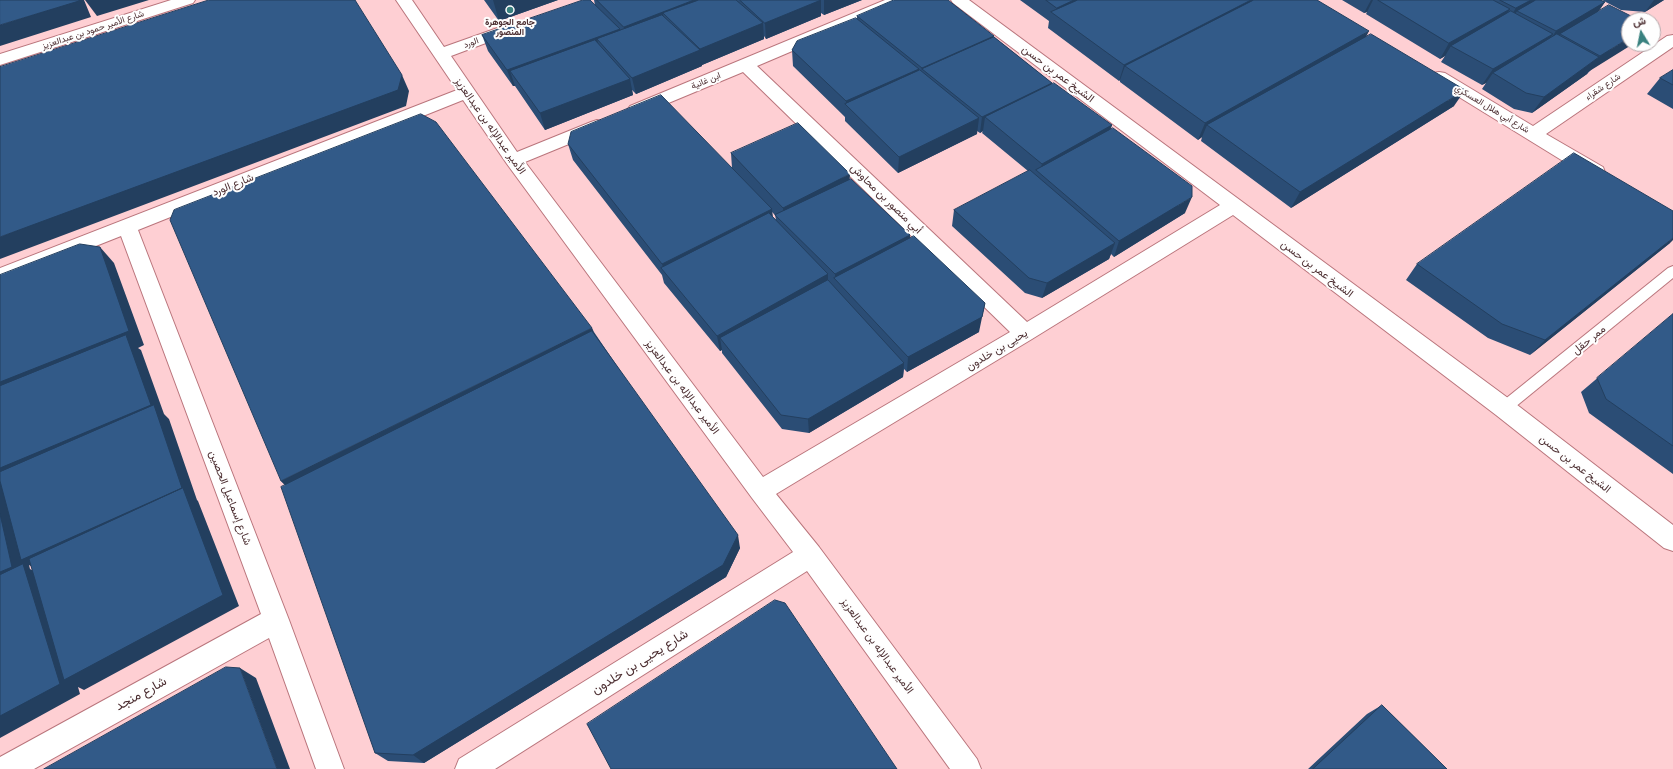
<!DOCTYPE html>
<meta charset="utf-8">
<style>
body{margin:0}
#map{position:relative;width:1673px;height:769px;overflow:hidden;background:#fecfd3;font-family:Merriweather,Vazirmatn,serif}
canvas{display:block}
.north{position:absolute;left:1621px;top:12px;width:40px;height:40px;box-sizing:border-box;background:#fefefe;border:1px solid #b6aaac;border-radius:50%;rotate:350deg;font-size:11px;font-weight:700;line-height:16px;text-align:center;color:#4b2d30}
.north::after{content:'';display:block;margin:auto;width:14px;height:18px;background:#39817f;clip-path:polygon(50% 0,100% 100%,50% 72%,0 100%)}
</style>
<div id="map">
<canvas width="1673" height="769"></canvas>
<div class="north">ش</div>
</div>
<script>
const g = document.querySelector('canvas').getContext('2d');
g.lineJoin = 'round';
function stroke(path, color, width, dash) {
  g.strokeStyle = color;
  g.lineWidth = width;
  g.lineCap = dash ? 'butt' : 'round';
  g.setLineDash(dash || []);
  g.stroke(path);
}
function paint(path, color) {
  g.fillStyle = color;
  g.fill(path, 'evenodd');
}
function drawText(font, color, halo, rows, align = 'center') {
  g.font = font + ' Merriweather,Vazirmatn,serif';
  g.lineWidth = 4;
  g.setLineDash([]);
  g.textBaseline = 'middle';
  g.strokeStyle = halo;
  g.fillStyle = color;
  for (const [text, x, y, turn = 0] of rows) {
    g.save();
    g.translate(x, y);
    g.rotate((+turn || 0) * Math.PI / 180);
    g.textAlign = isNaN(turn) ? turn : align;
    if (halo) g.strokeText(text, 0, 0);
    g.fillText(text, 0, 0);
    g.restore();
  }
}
const lane = new Path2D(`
 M1673,266V278L1509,412L1504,414L1499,412L1497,408L1499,404L1668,268Z`);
const street = new Path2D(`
 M171,0H195L193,3L0,65V54Z
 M396,0H412L444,47L506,25L512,23L518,25L520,28L518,31L451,56L517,152L591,122L597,120L603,122L606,126L603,130L525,162L763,477L1010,332L743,72L642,114L636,116L630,114L627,110L630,106L885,0H907L905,3L757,66L1027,322L1220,205L953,3L951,0H969L1512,401L1673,525V551L1664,548L1496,415L1233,215L1032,339L776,494L819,547L977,759L981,769H950L807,571L495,769H455L459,759L793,552L752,498L507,164L463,100L138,230L289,620L344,769H316L269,638L34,769H0V757L261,614L121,236L0,284V268L457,90Z
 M1673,35V47L1546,134L1603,167L1605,172L1603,177L1596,178L1589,177L1433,81L1431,77L1433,73L1439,72L1445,73L1533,126L1667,36Z`);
const wall = new Path2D(`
 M484,0H558L499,21Z
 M594,0H862L824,15L821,13V16L766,39L764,36V39L702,65V66L636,94L632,90L633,95L545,130L515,86H513L488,51L482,35L595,5Z
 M1020,0H1317L1366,36L1454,106L1291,208L1201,141L1202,137L1198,140L1120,82V80L1119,81L1048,28L1049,21Z
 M1342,0H1600L1605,2L1598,12L1639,20L1587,74L1532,113L1514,109L1482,89L1486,83L1482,85L1441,62L1445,56L1440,59L1366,14L1367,12L1364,13Z
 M1602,0H1664L1645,12L1621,10Z
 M857,16L994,37L1052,83L1051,85L1112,125L1110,129L1185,213L1114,257L1111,254L1109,259L1042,298L1025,293L952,226L954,210L1028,171L982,133L983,131L980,133L977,131V134L898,173L845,121V117L793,66L792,50L857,19Z
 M1673,70V109L1647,94L1660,78Z
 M568,144L732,168L731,153L850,179L910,235V238L979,332L907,372L904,369L903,377L809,433L782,429L722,353V350L720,351L664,283L662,275L573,160ZM772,212L775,215L776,220L773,217Z
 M1670,243L1530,355L1488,338L1406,280L1417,264Z
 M1673,314V474L1589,413L1581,392Z
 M592,328L594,332L740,548L726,577L424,763L388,761L375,753L285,485L281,481Z
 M1382,705L1447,769H1308L1367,714Z`);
const shadedWall = new Path2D(`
 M79,0H84L91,17L0,46V25Z
 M85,0H149L97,16Z
 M493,0H558L499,21Z
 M694,0H725L663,13L665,28L627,43L624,27Z
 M821,0V16L766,39L765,23Z
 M824,0H862L824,15Z
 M1074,0H1105L1055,15L1057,8Z
 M1251,0H1275L1125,66L1120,80L1119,81L1124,65Z
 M1371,0H1373L1367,12L1364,13Z
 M1531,0H1549L1517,11L1510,22L1505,25L1516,8Z
 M1654,0H1664L1645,12Z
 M1605,2L1593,19L1560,34L1554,42L1545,48L1556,31Z
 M1510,9L1499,25L1451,46L1445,56L1440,59L1449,43Z
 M763,23L764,39L702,65V66L636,94L632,78L700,50V49Z
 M620,29L624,45L597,39L601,53L510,71L515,86H513L507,70Z
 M1369,31L1361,47L1207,125L1202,137L1198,140L1205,123Z
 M1553,34L1541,50L1493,73L1486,83L1482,85L1493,69Z
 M994,36L992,52L922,69L921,84L922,68Z
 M1629,38V44H1633L1588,72L1587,74L1532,113L1544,97L1598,58L1600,56Z
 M919,69L918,86L846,105V101Z
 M402,75L409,91L406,106L0,259V237Z
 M630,79L633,95L545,130L540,113Z
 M1052,83L1048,99L985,117L983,131L980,133L982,117Z
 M1465,90L1454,106L1291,208L1300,192Z
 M979,118L977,134L898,173L899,157Z
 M1112,125L1107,141L1039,173L1042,164Z
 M850,174L849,190L784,224L783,208Z
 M1192,197L1185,213L1114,257L1119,241Z
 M772,209L773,224L664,271L662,264Z
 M910,235L909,250L835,279V274Z
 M1673,238V240L1670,243L1530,355L1545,340Z
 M1115,243L1109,259L1042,298L1047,283Z
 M100,247L114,263L144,345L138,348L141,350L164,414L169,419L197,500L198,501L239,606L84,690L78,687L80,694L0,738V382ZM29,565L41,572L43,576L30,569Z
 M828,274V290L720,338L722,350L720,351L717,336Z
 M985,303L979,332L907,372L908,357Z
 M592,328L597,343L294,494L281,481Z
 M904,363L903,377L809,433L808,419Z
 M738,535L740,548L726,577L424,763L413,755Z
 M240,668L256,678L290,769H277Z`);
const building = new Path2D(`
 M0,0H79V1L0,25Z
 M209,0H355L402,75L398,90L0,237V67Z
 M583,0H590L620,29L507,70L482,35Z
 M597,0H694L624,27Z
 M699,0H736L763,23L700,49L663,13Z
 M740,0H821L765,23Z
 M894,0H948L994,36L922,68L857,16Z
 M1046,0H1074L1057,8Z
 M1078,0H1251L1124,65L1051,12Z
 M1254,0H1317L1369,31L1205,123L1125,66Z
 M1378,0H1493L1510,9L1449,43Z
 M1500,0H1531L1516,8Z
 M1536,0H1600L1605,2L1556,31L1517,11Z
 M1609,5L1639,20H1629V38L1600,56L1560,34Z
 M1511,11L1553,34L1493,69L1451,46Z
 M662,15L700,50L632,78L597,39Z
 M856,18L919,69L846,101L792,50L797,41Z
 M1371,34L1465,90L1300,192L1207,125Z
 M1557,34L1599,57L1544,97L1526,93L1493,73Z
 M994,37L1052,83L982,117L922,69Z
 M595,40L630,79L540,113L510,71Z
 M920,70L979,118L899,157L845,104Z
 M1673,70V85L1660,78Z
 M1054,83L1112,125L1042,164L985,117Z
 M661,95L772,209L662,264L568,144L571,132Z
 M421,114L436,122L592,328L281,481L170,220L174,210Z
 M798,123L850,174L783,208L731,153Z
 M1113,128L1192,186V197L1119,241L1036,170Z
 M1574,153L1673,211V238L1545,340L1502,324L1417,264Z
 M1030,170L1115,243L1047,283L1029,278L954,210Z
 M851,179L910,235L835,274L775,215Z
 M769,213L828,274L717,336L661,268Z
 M914,236L985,303L982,317L908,357L834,278Z
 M80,244L100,247L129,331L0,382V275Z
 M828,280L904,363L808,419L781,415L720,338Z
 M1673,314V446L1606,399L1597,378Z
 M592,331L738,535L723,565L413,755L375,753L281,487Z
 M126,335L151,405L0,468V386Z
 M154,405L182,488L21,560L0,481V472Z
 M183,488L223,595L64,680L29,559Z
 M0,514L12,567L0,572Z
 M23,564L60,684L0,716V575Z
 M775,600L785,603L897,769H611L587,724Z
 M226,667L240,668L277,769H44Z
 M1382,705L1447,769H1313Z`);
const markers = [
 [510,10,4,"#39817f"]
];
const farPoinames = [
 ["جامع الجوهرة",510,22],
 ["المنصور",510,32]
];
const farStreetnames = [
 ["شارع الأمير حمود بن عبدالعزيز",93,30,-18],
 ["الورد",471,43,-20],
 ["ابن غانية",706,81,-22],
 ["شارع شقراء",1603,87,-34],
 ["شارع أبي هلال العسكري",1492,109,31]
];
const streetNames = [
 ["الشيخ عمر بن حسن",1058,74,37],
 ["الأمير عبدالإله بن عبدالعزيز",490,126,55],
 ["شارع الورد",233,185,-22],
 ["أبي منصور بن محاوش",886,199,44],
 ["الشيخ عمر بن حسن",1317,269,37],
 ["ممر حقل",1589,340,-39],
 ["يحيى بن خلدون",997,350,-31],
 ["الأمير عبدالإله بن عبدالعزيز",682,387,53],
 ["الشيخ عمر بن حسن",1575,464,38],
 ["شارع إسماعيل الحصين",230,498,69],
 ["الأمير عبدالإله بن عبدالعزيز",877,646,54]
];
const nearStreetnames = [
 ["شارع يحيى بن خلدون",640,662,-32],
 ["شارع منجد",141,694,-29]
];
stroke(lane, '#ba757c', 2);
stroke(street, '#ba757c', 2);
paint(lane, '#fff');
paint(street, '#fff');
paint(wall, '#2b4d75');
paint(shadedWall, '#233f5f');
paint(building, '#325a88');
stroke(building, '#233f5f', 1);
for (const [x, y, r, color] of markers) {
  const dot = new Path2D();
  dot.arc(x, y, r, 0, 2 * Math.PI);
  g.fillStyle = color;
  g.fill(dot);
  stroke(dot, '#fefefe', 1.5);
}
drawText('bold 9px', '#4b2d30', '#fefefe', farPoinames);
drawText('9px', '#4b2d30', '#fefefe', farStreetnames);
drawText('11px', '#4b2d30', '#fefefe', streetNames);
drawText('13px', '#4b2d30', '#fefefe', nearStreetnames);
</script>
